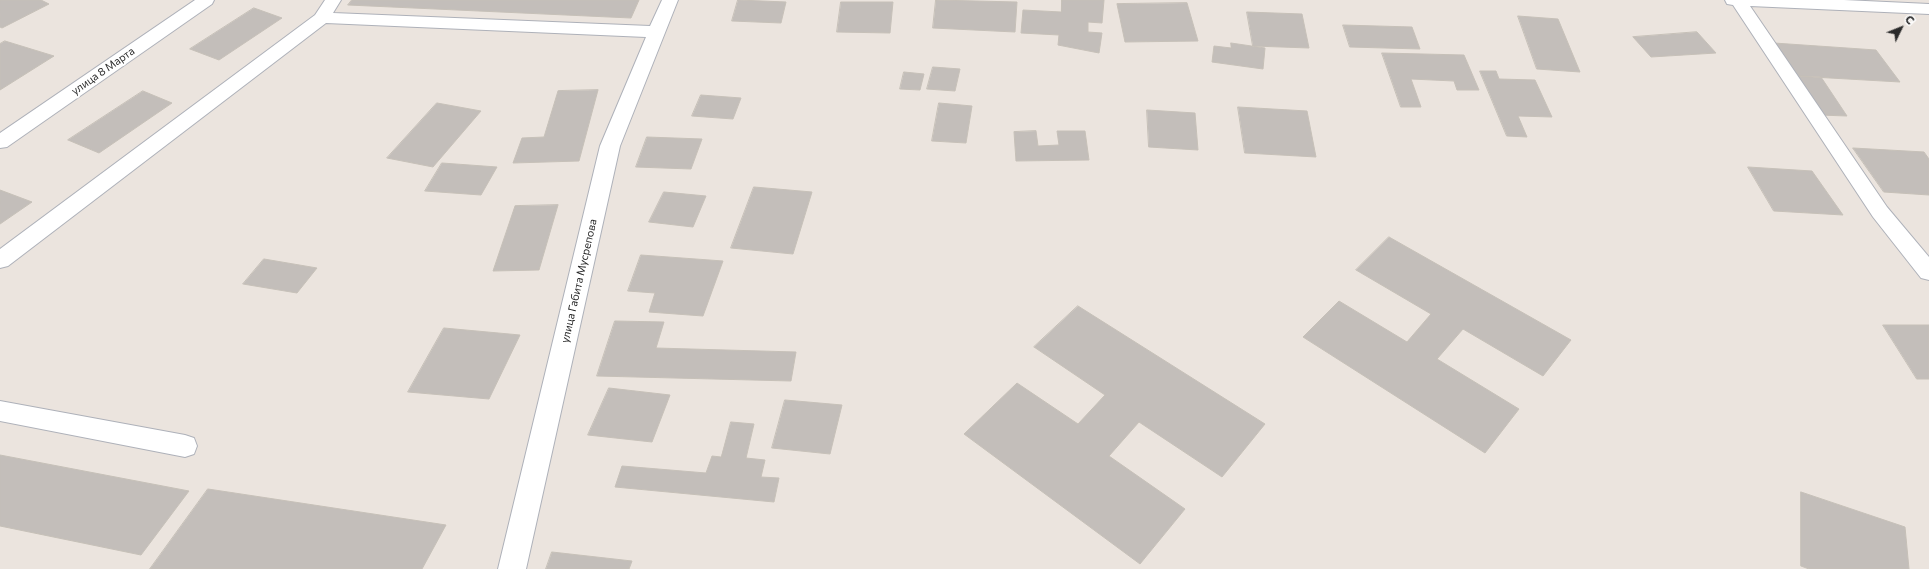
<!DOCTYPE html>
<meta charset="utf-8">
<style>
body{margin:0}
#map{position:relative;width:1929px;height:569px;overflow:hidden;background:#ebe4de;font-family:Commissioner,sans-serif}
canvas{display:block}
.north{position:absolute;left:1881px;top:8px;width:40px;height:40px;-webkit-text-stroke:3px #fff;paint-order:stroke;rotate:47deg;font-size:11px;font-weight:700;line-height:16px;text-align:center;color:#2a2a2a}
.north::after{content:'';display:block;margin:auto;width:14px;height:18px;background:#2a2a2a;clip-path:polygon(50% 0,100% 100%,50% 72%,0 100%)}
</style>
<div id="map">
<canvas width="1929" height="569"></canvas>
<div class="north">С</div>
</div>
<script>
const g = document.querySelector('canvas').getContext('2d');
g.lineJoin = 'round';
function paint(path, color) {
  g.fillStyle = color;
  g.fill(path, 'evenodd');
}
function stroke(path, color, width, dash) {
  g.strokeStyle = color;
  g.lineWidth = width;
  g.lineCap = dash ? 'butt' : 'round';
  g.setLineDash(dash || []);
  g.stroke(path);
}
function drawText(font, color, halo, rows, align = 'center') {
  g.font = font + ' Commissioner,sans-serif';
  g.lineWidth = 4;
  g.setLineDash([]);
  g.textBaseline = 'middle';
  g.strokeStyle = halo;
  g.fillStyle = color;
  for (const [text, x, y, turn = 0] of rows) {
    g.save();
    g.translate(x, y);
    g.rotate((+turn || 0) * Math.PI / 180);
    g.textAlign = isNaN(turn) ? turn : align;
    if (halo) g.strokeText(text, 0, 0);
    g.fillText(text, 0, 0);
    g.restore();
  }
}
const building = new Path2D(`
 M0,0H41L49,4L2,28L0,27Z
 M352,0H639L631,18L348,5Z
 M738,0L786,2L781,23L732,21Z
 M936,0L1017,2L1015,32L933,28Z
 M1062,0H1104L1102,23L1088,22V32L1102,33L1099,53L1058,45L1059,35L1021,33L1023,10L1061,12Z
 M841,2H893L890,33L837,32Z
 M1187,3L1198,41L1125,42L1117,4Z
 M254,8L282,18L219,60L190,49Z
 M1247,12L1302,14L1309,48L1253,46Z
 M1518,16L1558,19L1580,72L1537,69Z
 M1343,25L1412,27L1420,49L1350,47Z
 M1697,32L1716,53L1651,57L1633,37Z
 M5,41L54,56L0,90V44Z
 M1231,43L1265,48L1263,69L1212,62L1214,46L1231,48Z
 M1774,43L1876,50L1900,82L1795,76Z
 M1382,53L1464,55L1479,90H1457L1454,81L1411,79L1421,107H1401Z
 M933,67L960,69L955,91L927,89Z
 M1480,71H1496L1499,79L1535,80L1552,117L1518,116L1527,137L1507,136Z
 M904,72L924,74L920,90L900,89Z
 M1795,76L1821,77L1847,116L1819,115Z
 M598,90L579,161L513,163L522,138L544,137L558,91Z
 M143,91L172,103L99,153L68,140Z
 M701,95L741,98L733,119L692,116Z
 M437,103L481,111L433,167L387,158Z
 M939,103L972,106L966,143L932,141Z
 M1238,107L1307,111L1316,157L1245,153Z
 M1147,110L1195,113L1198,150L1149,147Z
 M1036,131L1038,146L1059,145L1057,131H1085L1089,160L1016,161L1014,132Z
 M647,137L702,139L691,169L636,167Z
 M1853,148L1924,152L1929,159V195L1884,192Z
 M442,163L497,167L481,195L425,191Z
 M1748,167L1812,171L1843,215L1774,211Z
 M754,187L812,192L793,254L731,248Z
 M0,190L32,202L0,224Z
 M664,192L706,196L693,227L649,222Z
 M558,205L539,270L493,271L515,206Z
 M1389,237L1571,340L1543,376L1463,329L1437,359L1519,409L1485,453L1303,337L1339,301L1407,342L1431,314L1356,270Z
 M641,255L723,261L703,316L649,312L655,293L628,291Z
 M264,259L317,268L297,293L243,284Z
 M1078,306L1265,424L1222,477L1139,422L1109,456L1185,509L1140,564L964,434L1017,383L1078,424L1105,395L1034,347Z
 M615,321L664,322L656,348L796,352L791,381L597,376Z
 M1883,325H1929V379H1917Z
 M444,328L520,335L489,399L408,392Z
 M609,388L670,395L652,442L588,435Z
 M785,400L842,405L830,454L772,448Z
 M731,422L754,424L746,458L765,460L761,477L779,478L774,502L615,487L622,466L706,473L712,456L721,457Z
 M0,455L189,491L141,555L0,526Z
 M208,489L446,525L422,569H150Z
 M1801,492L1905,527L1909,569H1809L1801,566Z
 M552,552L632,561L629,569H546Z`);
const minor = new Path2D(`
 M195,0H214L212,4L7,147L0,148V133Z
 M325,0H341L333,13L650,26L662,0H678L620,146L526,569H498L600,146L646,37L326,23L8,266L0,268V249L315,15Z
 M1725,0H1844L1929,4V14L1750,6L1887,207L1929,257V280L1921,278L1873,217L1733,5L1727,4Z
 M0,401L185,435L194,438L197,446L194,454L185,457L0,421Z`);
const streetNames = [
 ["улица 8 Марта",103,71,-35],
 ["улица Габита Мусрепова",579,281,-77]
];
paint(building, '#c3beba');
stroke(building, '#c6c0b8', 1);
stroke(minor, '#aeb1b9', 2);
paint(minor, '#fff');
drawText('11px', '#2a2a2a', '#fff', streetNames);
</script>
